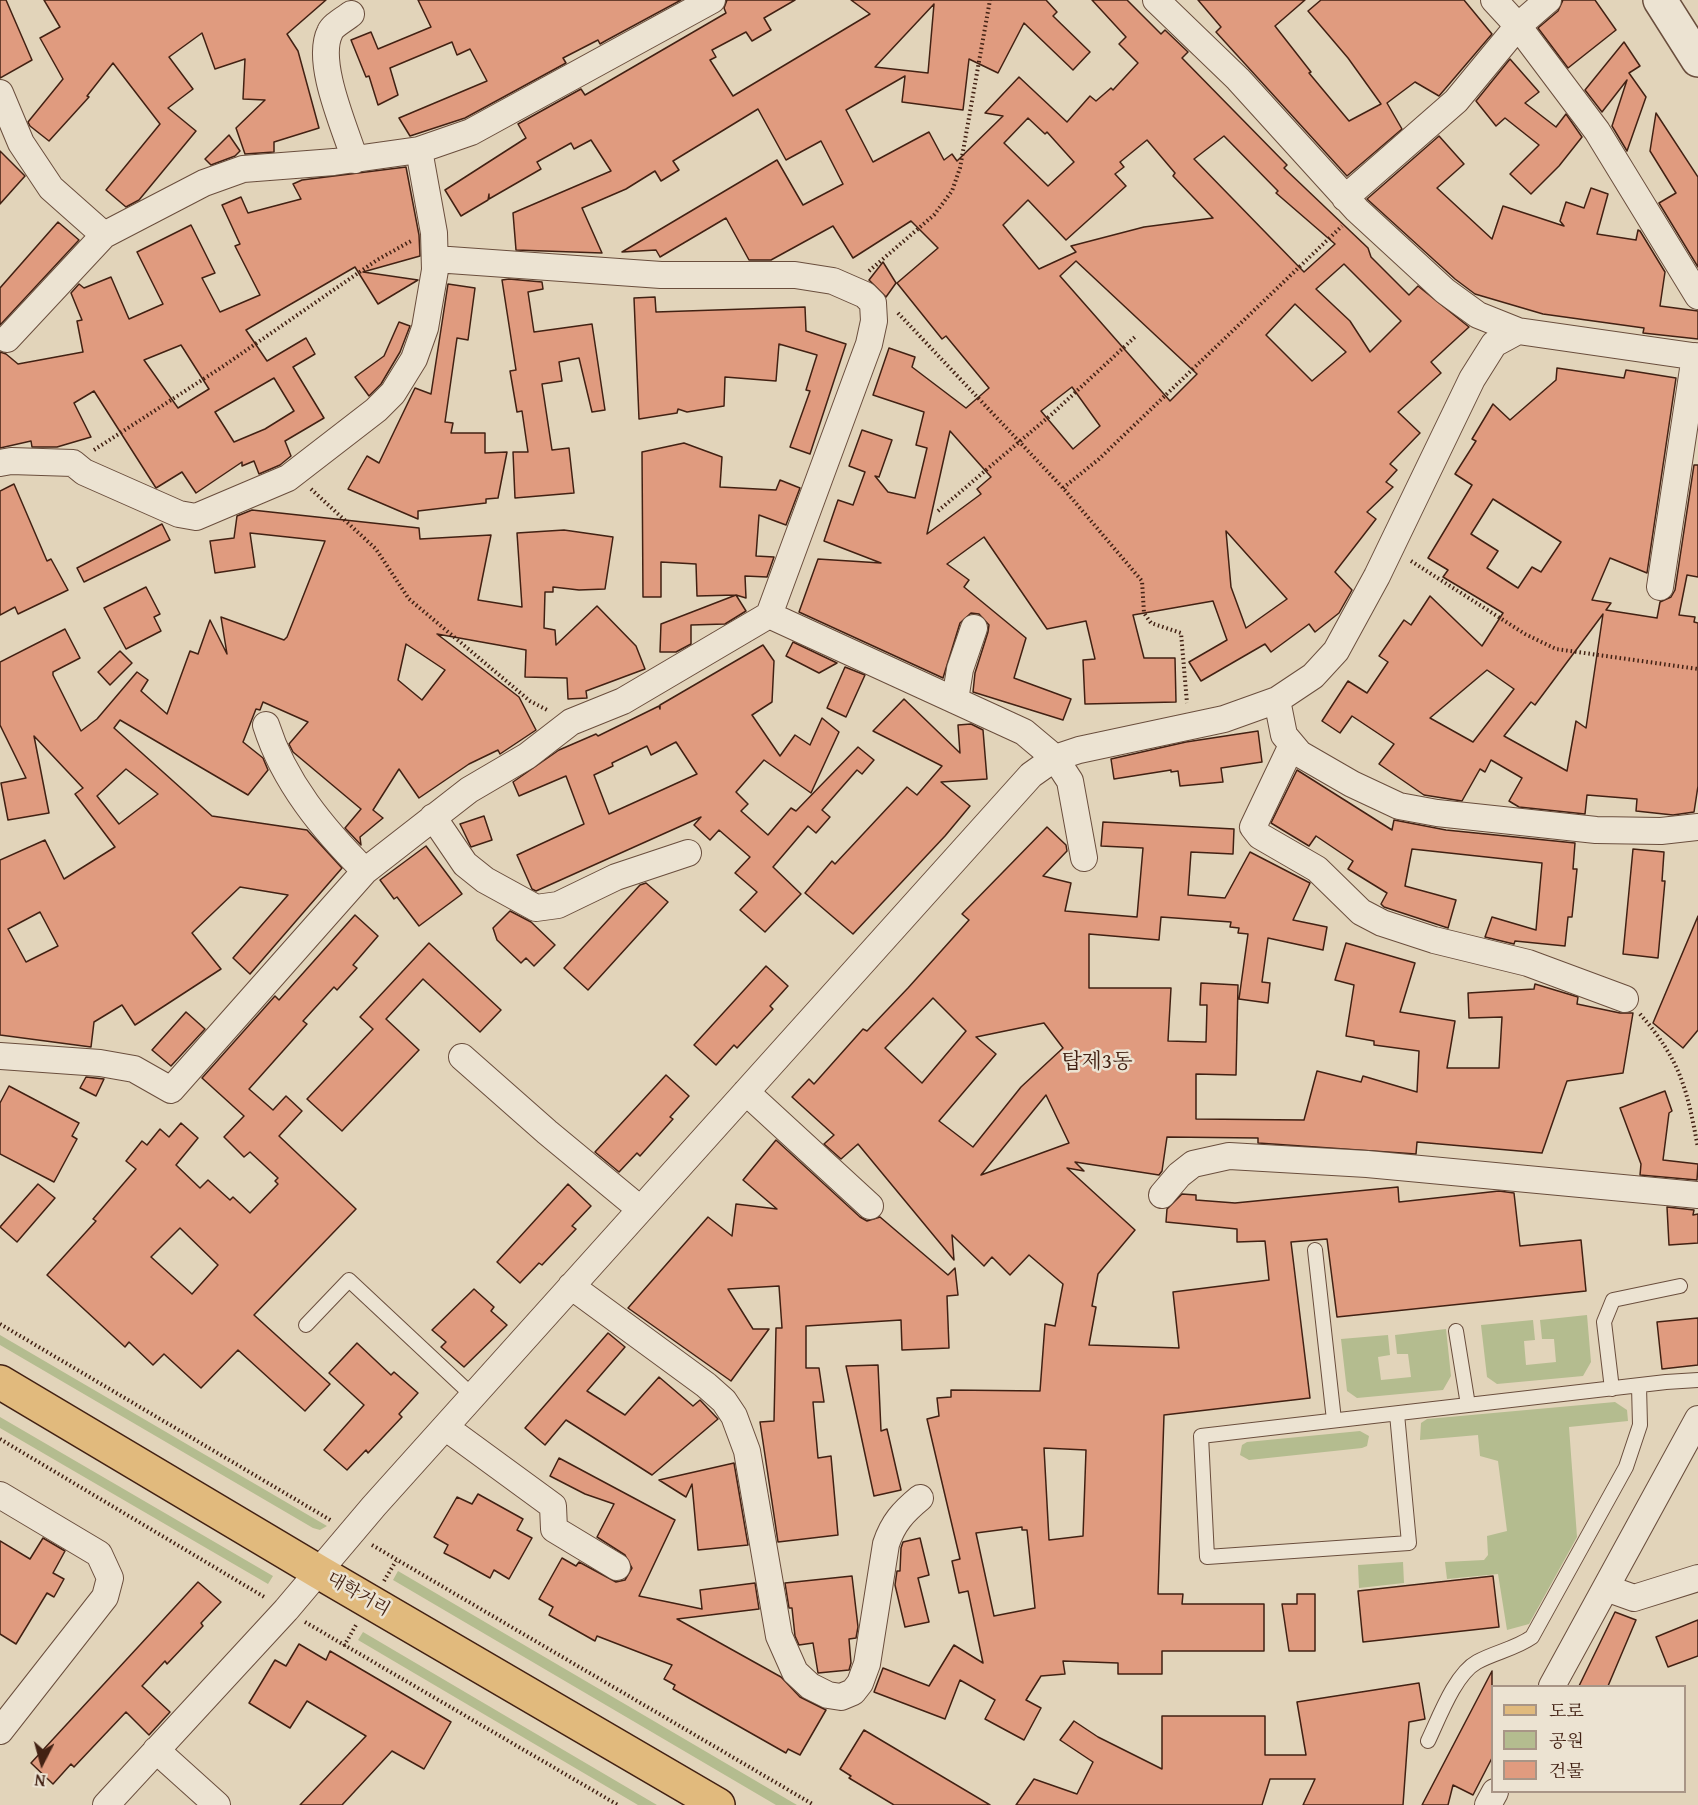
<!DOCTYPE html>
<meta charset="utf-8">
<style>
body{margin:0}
#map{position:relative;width:1698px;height:1805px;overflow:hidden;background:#e2d4ba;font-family:"Gentium Book Plus","Noto Serif KR",serif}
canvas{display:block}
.legend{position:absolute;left:1491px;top:1685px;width:195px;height:108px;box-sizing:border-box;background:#ece3d2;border:2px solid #a89586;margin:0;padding:8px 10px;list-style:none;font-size:18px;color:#422113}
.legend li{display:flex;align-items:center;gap:12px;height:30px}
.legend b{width:30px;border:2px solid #a89586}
.north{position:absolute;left:12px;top:1733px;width:60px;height:60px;-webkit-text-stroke:4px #ece3d2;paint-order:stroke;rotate:186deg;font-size:16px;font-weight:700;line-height:24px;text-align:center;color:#422113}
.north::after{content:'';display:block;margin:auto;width:21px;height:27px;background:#422113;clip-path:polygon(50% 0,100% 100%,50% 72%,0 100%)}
</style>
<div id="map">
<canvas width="1698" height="1805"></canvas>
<ul class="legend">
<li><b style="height:8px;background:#e1ba7d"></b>도로</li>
<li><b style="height:16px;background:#b4bc8f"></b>공원</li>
<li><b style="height:16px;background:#e09b7f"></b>건물</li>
</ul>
<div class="north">N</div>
</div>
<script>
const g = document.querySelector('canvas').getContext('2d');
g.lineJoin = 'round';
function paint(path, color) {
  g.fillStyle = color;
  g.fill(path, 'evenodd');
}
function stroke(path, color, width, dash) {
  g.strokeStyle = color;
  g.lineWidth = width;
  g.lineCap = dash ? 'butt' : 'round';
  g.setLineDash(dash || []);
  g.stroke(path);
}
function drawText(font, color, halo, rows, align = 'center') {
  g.font = font + ' "Gentium Book Plus","Noto Serif KR",serif';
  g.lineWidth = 5;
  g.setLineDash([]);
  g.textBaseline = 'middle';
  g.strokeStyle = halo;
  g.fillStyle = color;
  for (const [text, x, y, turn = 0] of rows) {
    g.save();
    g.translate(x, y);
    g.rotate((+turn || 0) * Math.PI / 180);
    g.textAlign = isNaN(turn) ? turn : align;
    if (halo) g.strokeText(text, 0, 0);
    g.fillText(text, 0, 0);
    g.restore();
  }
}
const green = new Path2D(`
 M1587,1315L1591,1362L1583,1376L1497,1384L1487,1377L1481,1325L1533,1320L1535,1340L1524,1341L1526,1365L1556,1362L1554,1339H1542L1540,1320Z
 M1446,1329L1451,1376L1443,1390L1357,1398L1347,1391L1341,1339L1388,1335L1390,1355L1378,1357L1381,1380L1411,1377L1408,1354H1397L1395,1335Z
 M0,1335L327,1526L320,1530L313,1528L0,1345Z
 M1615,1402L1627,1410L1628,1421L1569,1427L1577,1537L1529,1624L1507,1630L1498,1574L1447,1579L1445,1562L1484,1560L1488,1555L1487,1536L1507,1531L1498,1461L1480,1456L1478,1435L1420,1440L1421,1423L1427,1419Z
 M0,1417L273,1576L268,1584L0,1428Z
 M1360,1431L1369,1436L1367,1446L1362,1448L1249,1460L1240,1455L1242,1445L1247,1442Z
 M1403,1562L1404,1583L1359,1588L1358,1565Z
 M398,1571L797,1805H776L393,1580Z
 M363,1632L657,1805H638L358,1640Z`);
const building = new Path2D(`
 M0,0H6L32,60L0,78Z
 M44,0H326L287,34L298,51L319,128L274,142V152L245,154L236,128L265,100L243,99L245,59L215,69L202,33L169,57L193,89L168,108L196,131L139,200L126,207L106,190L160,124L113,63L87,96L89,97L49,141L30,126L28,122L63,79L40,38L60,27Z
 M418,0H681L607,40L600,44L598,40L563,58L566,63L465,118L410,136L399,118L487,81L470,49L457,55L452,42L390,68L398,95L378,105L369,76L366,77L351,40L371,32L378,49L431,27Z
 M727,0H795L764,18L771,30L752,41L746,32L712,50L716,57L710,60L733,96L870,14L851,0H1046L1057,12L1053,16L1090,52L1073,70L1024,23L998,73L969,59L963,110L902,102L905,76L846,110L873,162L929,132L944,160L952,154L957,161L1003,116L985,113L1019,77L1067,122L1090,96L1096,101L1111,88L1113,90L1138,63L1119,44L1126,37L1092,0H1127L1161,34L1165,30L1188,52L1182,58L1287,165L1284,168L1368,248L1371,257L1409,295L1418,286L1469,327L1431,362L1441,373L1398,412L1420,433L1390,464L1397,470L1386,482L1393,487L1367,512L1376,519L1335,572L1352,590L1339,613L1315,632L1309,624L1271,652L1265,644L1201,681L1189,662L1227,640L1213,601L1133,615L1144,658H1175L1176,702L1085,704L1083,660L1095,659L1086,621L1047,629L984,537L947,564L969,580L964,587L1026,638L1014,678L1071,699L1063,720L973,692L975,673L988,632L989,625L979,614L971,613L960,623L943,678L799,612L818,559L881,563L824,541L838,500L853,505L865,472L849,466L862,430L892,440L879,477L875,476L888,492L915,498L927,448L916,445L924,412L873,395L889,348L915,357L912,367L966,408L989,388L946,336L942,339L897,283L938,248L911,221L853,258L833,226L771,260H749L726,218L660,257L656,250L622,252L777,160L803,205L843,184L821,141L786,160L758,109L673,161L679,170L661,181L655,171L626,189L582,208L602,253L516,250L513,213L611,171L591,140L574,149L571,143L537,162L541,169L489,199V194L488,200L461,216L445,190L526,138L518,124L581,89L585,95L726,13L724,8ZM934,4L928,73L875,67ZM1028,118L1045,134L1047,132L1074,162L1048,186L1004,143ZM1224,136L1278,191L1276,193L1335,244L1304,272L1194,159ZM1147,140L1175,173L1173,176L1213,218L1144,227L1071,246L1076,252L1039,269L1003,225L1028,200L1066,240L1126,186L1115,174L1124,167L1120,162ZM1076,261L1197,374L1170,401L1060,276ZM1344,264L1401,321L1370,352L1350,321L1316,289ZM1295,304L1346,352L1312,381L1266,335ZM1072,387L1100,426L1073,449L1041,411ZM950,431L991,477L977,489L981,494L927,534ZM1226,531L1287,599L1246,628L1231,587Z
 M1198,0H1305L1275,26L1311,72L1309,73L1349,121L1381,104L1348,58L1308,11L1321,0H1464L1492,34L1439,96L1415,82L1387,103L1402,129L1347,176L1216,32L1221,27Z
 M1563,0H1595L1616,30L1568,68L1538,28L1558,11Z
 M1624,42L1640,66L1629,73L1646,97L1627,151L1612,126L1627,80L1602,112L1585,90Z
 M1510,59L1539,92L1525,103L1556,127L1566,114L1582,137L1559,166L1531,194L1510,174L1539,145L1505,118L1496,126L1476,101Z
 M1656,113L1698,177V267L1659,203L1676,193L1650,151Z
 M229,135L240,151L235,156L211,165L205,159Z
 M1439,136L1464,164L1437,188L1492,239L1503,206L1564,226L1560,221L1566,202L1584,208L1591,188L1608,194L1597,234L1636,240L1638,230L1640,231L1665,272L1660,306L1698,311V339L1643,333L1644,328L1543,314L1475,294L1455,279L1367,199Z
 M0,151L25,176L0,204Z
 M406,167L419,235L420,256L363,272L418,280L378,304L355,267L246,330L267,361L306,338L315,354L293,367L324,418L285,441L291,456L280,465L259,474L254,461L242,466V462L196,493L182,472L156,488L94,391L74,403L91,437L57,447H32L31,441L0,448V352L6,354L18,364L83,352L77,321L82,320L71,293L79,284L84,288L111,277L129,319L163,304L137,252L191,225L215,273L202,278L220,312L260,295L235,246L240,244L222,205L241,197L248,213L301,199L293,184L302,180ZM181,345L209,389L178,408L144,360ZM274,378L294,411L265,429L234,442L215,412Z
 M58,222L79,240L0,325V288Z
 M883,262L896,283L886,297L869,280Z
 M509,279L542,282L543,289L528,292L534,332L592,324L605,410L592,412L579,358L559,362L562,381L542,384L552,450L569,448L574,493L515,498L513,452H528L522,411L517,412L510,371L516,370L502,280Z
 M448,284L475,288L468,340L457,338L445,422L453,423L451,433H485V453L507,452L498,498L486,499V503L418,511V519L348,489L367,456L379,463L415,388L431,394Z
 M655,297L656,312L805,307L806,331L846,344L810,454L790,447L810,391L806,390L817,355L779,344L776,381L725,377L724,406L687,412L678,409L677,413L639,419L634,298Z
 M399,322L410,326L400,352L381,384L369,396L355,377L384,356Z
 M1557,368L1624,378L1626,370L1676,378L1647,573L1610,558L1592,600L1611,603L1606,610L1657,618L1660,602L1671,597L1675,590L1694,465H1698V577L1687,575L1679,615L1695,617L1694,622L1698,623V786L1694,812L1673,815L1636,811L1637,799L1587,795L1585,814L1519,807L1509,801L1522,778L1491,760L1485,772L1480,769L1462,801L1424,795L1379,764L1394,744L1352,716L1340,733L1322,721L1348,681L1367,693L1388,662L1379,656L1404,620L1411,625L1430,596L1482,646L1503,613L1443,577L1448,570L1428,558L1472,485L1455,474L1476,441L1472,439L1493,404L1510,420L1556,380ZM1493,499L1561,542L1541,572L1532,567L1518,588L1487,568L1498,551L1471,534ZM1603,614L1586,728L1576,721L1567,771L1504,736L1531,702L1535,705ZM1487,670L1514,689L1473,742L1430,718Z
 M684,443L722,457L720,487L776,490L780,480L800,488L786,525L759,515L756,556L774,557L767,577L745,576L746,598L736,595L697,596L696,564L661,562V597H643L642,452Z
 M14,484L47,561L51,559L68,590L18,614L15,607L0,615V491Z
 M252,510L419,528L420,539L491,535L478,600L522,607L517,533L564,530L613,537L605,589L579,590L553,587V592H545L544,628L555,630L556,645L597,606L636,646L645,669L586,691L587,698L568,699L567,678L525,677L526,650L437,634L519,697L536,730L500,754L498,750L469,764L419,798L399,769L373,810L383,818L360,837L361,845L345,828L361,809L293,752L289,744L308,722L263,702L260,710L256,709L243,742L263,758L268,770L248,795L120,720L114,728L212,816L307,830L342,868L250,974L233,958L288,895L240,887L192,933L221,969L135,1025L122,1005L94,1022L91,1047L0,1035V860L45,840L64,879L115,847L75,794L83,788L34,736L49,813L8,820L1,783L26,778L0,725V662L65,629L80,658L53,672V675L81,731L97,719L137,672L148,680L141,691L167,714L190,651L198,654L210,620L227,654L221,617L284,640L287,637L325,541L250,533L255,567L215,573L210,541L234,538L237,516ZM406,644L445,670L422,700L398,680ZM126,769L158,794L119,824L97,796ZM40,912L58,946L26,962L8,929Z
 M162,524L170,540L84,582L77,568Z
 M146,587L160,614L154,617L161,631L126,649L104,608Z
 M736,595L746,611L725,624L691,625V644L676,652H660L661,624Z
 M793,642L837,663L819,673L786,656Z
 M763,645L774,661L772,702L752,715L780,756L795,735L810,745L822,718L839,732L811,793L764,760L736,792L748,804L741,811L768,835L791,808L796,811L858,747L874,760L862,774L857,770L822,810L830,817L816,833L808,826L773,867L801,894L765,932L740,910L757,892L735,873L750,857L719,830L710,840L694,825L701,817L536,891L532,889L517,855L584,824L566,776L519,796L513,782L559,750L596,734L598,736L659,706L660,709V705ZM676,742L697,774L609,814L594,775L613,766L612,763L647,746L651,755Z
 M120,651L132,663L110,685L98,672Z
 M845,667L865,675L846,717L827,708Z
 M904,699L960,753L958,725L971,724L983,730L987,779L941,782L970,806L945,836L853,934L805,893L832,861L835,864L907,787L917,795L942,766L873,731Z
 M1258,731L1262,762L1221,768L1223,782L1180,786L1178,771L1171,772V770L1114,779L1111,759L1186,742Z
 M1297,770L1392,830L1394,820L1446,830L1575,843L1573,869H1577L1572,917H1568L1565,946L1515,941L1514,944L1485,937L1492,917L1536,930L1542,863L1412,849L1405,886L1456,900L1448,928L1384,907L1381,904L1387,893L1348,869L1353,861L1316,836L1309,846L1271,823Z
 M484,816L492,840L471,847L460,824Z
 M1103,822L1234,829L1233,854L1191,852L1188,895L1225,898L1250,852L1310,883L1293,920L1327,927L1323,950L1268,938L1262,982L1270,983L1268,1003L1239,999L1248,934L1238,933L1239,928L1230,927L1231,922L1161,917L1159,940L1089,934V988H1171L1168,1041L1206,1042L1207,1005H1200L1201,983L1238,985L1236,1075L1196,1074V1119L1304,1120L1317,1071L1361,1082L1363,1076L1417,1092L1419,1051L1374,1045V1041L1346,1036L1354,985L1335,980L1346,943L1415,963L1400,1012L1455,1021L1447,1068H1499L1502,1017L1469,1018L1468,993L1534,989L1535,984L1578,997L1577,1004L1620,1013H1633L1623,1073L1567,1081L1542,1153L1417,1142L1416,1154L1258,1143V1138L1167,1137L1162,1171L1159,1175L1075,1162L1084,1171L1067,1168L1135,1230L1098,1274L1092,1306L1096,1307L1089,1345L1179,1348L1173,1292L1269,1280L1265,1241L1237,1242V1229L1166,1222L1167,1209L1182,1194L1196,1195V1200L1235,1203L1398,1187L1399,1202L1499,1191L1514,1193L1520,1246L1581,1240L1586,1291L1337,1317L1327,1239L1291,1242L1310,1398L1164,1415L1158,1594H1183L1182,1604H1264V1651H1162V1674H1118V1663L1063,1661L1065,1674L1041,1676L1026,1700L1041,1708L1024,1740L985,1719L995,1700L960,1680L945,1719L874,1692L883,1668L929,1686L954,1645L983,1663L968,1591L959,1593L952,1561L960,1559L927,1419L939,1416L937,1398L951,1397V1390L1040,1391L1045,1324L1055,1326L1063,1284L1029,1255L1010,1275L992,1257L984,1266L952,1235L954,1260L858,1144L841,1159L824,1144L834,1135L792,1097L809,1079L814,1084L863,1029L867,1031L908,988L969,920L962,914L1047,827L1066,845L1067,851L1043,876L1071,883L1065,911L1137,917L1143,848L1101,846ZM933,998L966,1031L922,1083L885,1048ZM1044,1023L1063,1048L1021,1087L973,1147L939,1121L996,1054L976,1037ZM1046,1095L1069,1143L981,1175ZM1044,1448L1086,1450L1083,1536L1049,1540ZM1022,1527V1530H1027L1035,1608L994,1616L976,1533Z
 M426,846L462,894L419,926L397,897L394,899L380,880Z
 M1633,849L1664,852L1662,881H1665L1658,958L1623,954Z
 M646,883L668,902L588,990L564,968L640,885Z
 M510,911L531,922L555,945L534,966L526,958L521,963L497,940L493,928Z
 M355,915L378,936L353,965L357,968L337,990L334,987L303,1021L307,1024L249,1089L273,1110L286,1096L302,1111L279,1136L356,1209L254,1315L330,1384L305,1411L238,1350L201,1388L164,1354L153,1365L129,1342L125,1347L47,1275L96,1221L93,1219L136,1169L126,1161L142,1141L147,1145L160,1129L169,1137L181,1123L198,1138L176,1165L200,1188L208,1180L230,1200L233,1197L250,1213L278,1184L275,1181L278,1178L250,1152L244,1157L224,1137L244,1116L202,1078L275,996L279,1000ZM180,1228L218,1265L192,1294L151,1257Z
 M1698,916V1030L1683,1048L1653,1023Z
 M429,943L501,1010L480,1032L423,979L386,1019L419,1050L342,1131L307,1099L373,1029L360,1017Z
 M766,966L788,986L770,1006L773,1009L737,1048L734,1045L716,1065L694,1045Z
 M186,1012L205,1029L171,1066L152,1050Z
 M666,1075L689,1096L670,1117L673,1119L640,1156L637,1153L619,1172L595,1152Z
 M86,1077L104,1079L96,1096L80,1088Z
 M9,1086L79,1123L72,1136L77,1139L54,1182L0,1154V1103Z
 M1665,1091L1672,1111L1669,1113L1663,1160L1698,1164L1697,1180L1640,1175L1641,1164L1620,1108Z
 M776,1140L860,1217L867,1221L880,1217L948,1275L955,1268L958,1295L947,1296L949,1348L902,1350L901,1320L806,1326V1368H819L824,1402H813L818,1458L831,1456L838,1535L778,1542L760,1422L774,1421L776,1328H782L779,1286L728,1289L753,1329H769L731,1381L628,1308L708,1217L732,1236L736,1204L777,1209L743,1180Z
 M38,1184L55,1198L17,1242L0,1227Z
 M568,1184L591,1206L572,1226L576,1229L542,1265L539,1263L520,1283L497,1262Z
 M1667,1207L1694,1210L1693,1215L1698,1214V1243L1669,1245Z
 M474,1289L494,1307L491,1311L507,1325L464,1367L441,1347L446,1342L432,1330Z
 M1698,1318V1365L1662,1369L1657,1322Z
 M608,1333L625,1347L587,1391L625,1415L659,1377L693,1406L700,1400L718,1419L652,1475L566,1420L545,1445L525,1428Z
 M357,1343L391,1375L394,1372L418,1393L399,1414L402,1417L368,1453L366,1450L347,1470L324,1450L364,1405L329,1373Z
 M878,1365L881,1431L887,1429L901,1490L874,1496L846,1366Z
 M559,1458L675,1520L639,1596L702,1609L700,1590L755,1583L759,1609L677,1619L781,1677L800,1697L826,1710L800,1755L788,1749L786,1753L673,1689L675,1685L664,1679L672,1665L597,1636L595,1641L549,1615L553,1607L539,1599L562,1558L576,1566L579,1562L616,1582L625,1580L632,1568L625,1555L597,1537L614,1504L585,1494L550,1476Z
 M734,1463L748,1545L698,1550L692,1484L686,1497L659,1480Z
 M478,1494L523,1519L517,1530L532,1538L509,1579L494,1570L490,1578L456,1559L444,1553L448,1545L434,1537L457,1497L472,1504Z
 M43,1538L65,1551L53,1573L64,1579L54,1597L47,1593L16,1644L0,1634V1541L30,1559Z
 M920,1538L929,1575L918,1578L929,1622L905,1627L895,1585L897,1571H900L901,1548L903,1542Z
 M852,1576L858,1627L856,1638L849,1639L851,1663L849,1670L818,1673L813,1643L799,1645L795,1636L792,1608H789L785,1583Z
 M1493,1576L1499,1627L1363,1642L1358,1591Z
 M198,1582L221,1602L201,1623L203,1626L167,1664L165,1661L142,1686L170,1712L149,1735L126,1712L74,1767L71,1764L53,1784L31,1763Z
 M1297,1594H1315V1651H1289L1282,1604H1297Z
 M1615,1612L1636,1620L1608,1686H1579Z
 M1698,1620V1656L1668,1667L1656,1637Z
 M299,1644L326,1660L330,1651L451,1722L424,1769L392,1751L342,1805H300L366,1736L307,1701L290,1728L249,1703L275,1660L286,1666Z
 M1492,1671V1758L1473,1795L1453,1785L1448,1805H1422Z
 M1419,1683L1425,1719L1409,1722L1403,1805H1303L1315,1779H1270L1262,1805H1016L1034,1779L1077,1794L1093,1762L1060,1740L1074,1721L1098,1737L1162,1769V1716H1265V1755H1306L1297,1702Z
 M864,1730L990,1805H894L849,1778L851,1776L840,1769Z`);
const path = new Path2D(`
 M869,271L934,215L952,191L960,168L990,0
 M898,313L1063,488L1142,581L1144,613L1151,623L1181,633L1187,703
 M94,450L222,367L377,260L411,241
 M1063,488L1099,459L1342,226
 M311,489L376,549L409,599L530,701L549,711
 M938,511L1052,414L1136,336
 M1411,561L1525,634L1556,649L1698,669
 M1640,1014C1681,1061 1687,1089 1698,1148
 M0,1324L332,1521
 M0,1439L266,1598
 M372,1545L814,1805
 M384,1581L396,1561
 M305,1622L618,1805
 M344,1646L356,1625`);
const service = new Path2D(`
 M1315,1250L1334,1420
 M306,1325L349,1280L473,1396
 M1456,1331L1468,1405
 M1612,1389L1604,1322L1613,1300L1680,1286
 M1397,1414L1409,1543L1207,1557L1201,1436L1666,1382L1698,1380
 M1428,1741C1439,1718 1455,1674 1477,1662C1495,1652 1515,1649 1532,1637L1626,1467L1640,1425L1639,1386`);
const minor = new Path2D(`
 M1156,0L1238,79L1357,210L1445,291L1478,315L1518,331L1698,357
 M1494,0L1518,26L1597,131L1698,296
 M351,14C345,19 333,25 330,32C315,62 345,128 355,160
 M0,93L21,143L51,188L104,235
 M1345,198L1456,101L1518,26L1548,0
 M7,339L104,235L204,183L243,169L334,162L419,150L471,132L712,0
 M0,463L11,461L73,463L84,472L179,514L196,517L288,478L376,410L393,393L414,359L425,328L435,270L434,233L419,150
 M1660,587L1695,356
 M769,615L1024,732L1055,758L1070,781L1084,858
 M955,700L960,669L974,628
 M1277,700L1284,735L1300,754L1352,784L1399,806L1437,813L1596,830L1661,831L1698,827
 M266,725C284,782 323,829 365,871
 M1292,745L1253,827L1260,836L1317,869L1361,912L1382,923L1434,940L1528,963L1625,999
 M433,817L465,864L485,880L536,908L558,905L616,877L688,853
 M0,1056L100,1063L134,1069L171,1090L365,871L469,790L527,756L571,722L623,701L769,615L869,344L874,321L873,303L865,295L833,281L795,275H661L435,259
 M462,1057L547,1132L640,1209
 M746,1092L870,1206
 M1162,1195L1179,1175L1193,1164L1229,1156L1367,1164L1698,1195
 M571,1286L706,1385L724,1401L734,1416L747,1451L779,1636L795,1672L810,1686L828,1695L841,1697L853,1692L860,1683L867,1664L886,1544C893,1523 903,1512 920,1498
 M445,1427L553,1506L554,1529L617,1567
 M0,1495L99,1554L110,1578L105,1597L0,1731
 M1606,1588L1634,1598L1698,1578
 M1552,1686L1698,1419
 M156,1750L217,1805
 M106,1805L286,1610L374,1506L1031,775L1055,758L1079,750L1224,719L1277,700L1313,676L1336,651L1377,576L1472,379L1494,344L1518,331
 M1488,1805L1495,1792`);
const tertiary = new Path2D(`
 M1660,0L1698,60`);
const primary = new Path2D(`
 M0,1382L319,1572L718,1805`);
const streetNames = [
 ["대학거리",358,1595,30]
];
const quarterNames = [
 ["탑제3동",1097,1063]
];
paint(green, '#b4bc8f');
paint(building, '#e09b7f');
stroke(building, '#422113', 1.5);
stroke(service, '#6a4e3d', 16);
stroke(minor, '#6a4e3d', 28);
stroke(tertiary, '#6a4e3d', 36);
stroke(primary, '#422113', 36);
stroke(path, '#422113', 4, [1.5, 3]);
stroke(service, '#ece3d2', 14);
stroke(minor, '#ece3d2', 26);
stroke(tertiary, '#ece3d2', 33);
stroke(primary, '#e1ba7d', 33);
drawText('18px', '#422113', '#ece3d2', streetNames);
drawText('21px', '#422113', '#ece3d2', quarterNames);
</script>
